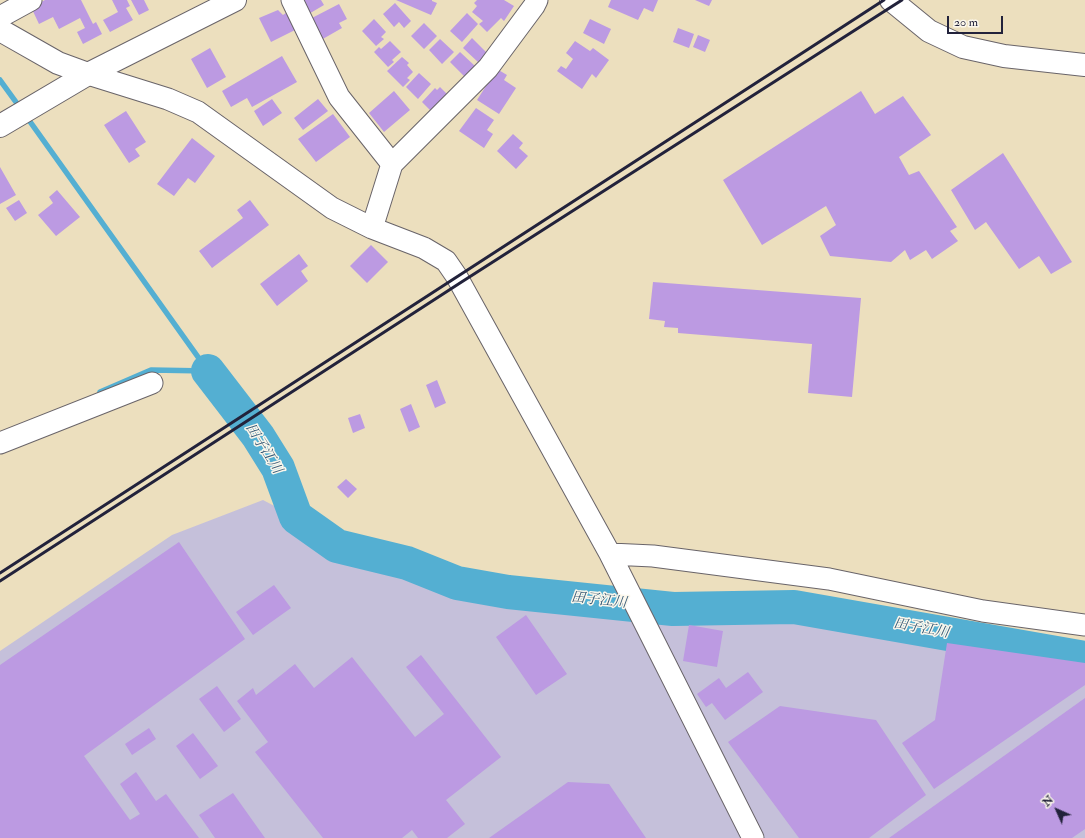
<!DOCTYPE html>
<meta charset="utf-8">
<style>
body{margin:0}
#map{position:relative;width:1085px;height:838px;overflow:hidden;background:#ecdfbe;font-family:"IM FELL Double Pica",serif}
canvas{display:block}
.north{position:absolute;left:1037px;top:790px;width:40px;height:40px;-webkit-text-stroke:3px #fbf7ec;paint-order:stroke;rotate:315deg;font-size:11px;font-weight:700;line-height:16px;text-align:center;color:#22223b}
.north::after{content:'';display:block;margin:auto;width:14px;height:18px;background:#22223b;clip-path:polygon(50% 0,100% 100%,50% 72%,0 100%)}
.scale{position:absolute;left:947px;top:16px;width:56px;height:18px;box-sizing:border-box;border:2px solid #22223b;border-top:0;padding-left:5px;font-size:12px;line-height:14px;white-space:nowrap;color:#22223b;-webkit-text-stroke:3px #fbf7ec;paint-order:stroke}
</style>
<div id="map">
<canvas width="1085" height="838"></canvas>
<div class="north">N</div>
<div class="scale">20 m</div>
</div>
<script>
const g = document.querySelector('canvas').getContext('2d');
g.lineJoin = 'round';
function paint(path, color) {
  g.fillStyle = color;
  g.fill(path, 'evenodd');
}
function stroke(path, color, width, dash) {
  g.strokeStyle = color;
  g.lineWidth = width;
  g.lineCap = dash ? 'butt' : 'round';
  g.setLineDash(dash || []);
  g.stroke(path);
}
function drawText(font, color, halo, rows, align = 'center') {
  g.font = font + ' "IM FELL Double Pica","Noto Serif JP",serif';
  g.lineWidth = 3;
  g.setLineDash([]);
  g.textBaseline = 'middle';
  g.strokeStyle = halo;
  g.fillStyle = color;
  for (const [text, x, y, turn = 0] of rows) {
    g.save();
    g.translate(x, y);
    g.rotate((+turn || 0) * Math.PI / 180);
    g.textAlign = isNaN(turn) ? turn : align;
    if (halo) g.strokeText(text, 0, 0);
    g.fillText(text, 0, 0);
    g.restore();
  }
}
const industrial = new Path2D(`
 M263,500L358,550L503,595L647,594L948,636L1085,661V838H0V651L172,535Z`);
const stream = new Path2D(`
 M0,80L21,109
 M26,116L208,371
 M100,392L151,370L208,371`);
const river = new Path2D(`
 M208,371L258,436L278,468L296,517L337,546L407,563L457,583L508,592L673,609L794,607L1085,658`);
const building = new Path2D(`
 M45,0H81L93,24L96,22L102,34L83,44L77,32L85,28L80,18L59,29L53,17L39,24L31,7Z
 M112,0H127L130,6L126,8L133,20L110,32L103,20L118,12Z
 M131,0H144L149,10L139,15Z
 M304,0H321L324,5L307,15Z
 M396,0H432V1L437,3L431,15Z
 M477,0H504L514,6L504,21L501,18L487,32L479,24L483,21L472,12L477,6L474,3Z
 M611,0H658L653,12L644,8L638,20L608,7Z
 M695,0H712L709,6Z
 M395,3L411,21L404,28L399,22L394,27L383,14Z
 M339,4L347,19L339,23L342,28L321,40L310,19Z
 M278,10L283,15L286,13L295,30L271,42L259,18Z
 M467,13L478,24L462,42L450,31Z
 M374,19L386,32L381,37L384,39L376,46L362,31Z
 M590,19L611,29L604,44L583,33Z
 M424,23L437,36L424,49L411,36Z
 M678,28L694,34L689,48L673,42Z
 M698,35L710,40L705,52L693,47Z
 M472,38L488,54L479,63L463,48Z
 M440,39L454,52L442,64L429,50Z
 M390,41L401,52L392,60L394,62L388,67L374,52L379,47L381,49Z
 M575,41L590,51L593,48L609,60L596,78L592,74L582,89L557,71L561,66L566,69L573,59L566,53Z
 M210,48L226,77L207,88L191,59Z
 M460,52L475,66L465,77L450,62Z
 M282,56L297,82L252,107L247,98L231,107L222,91Z
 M402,57L409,63L407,65L413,72L407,78L410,80L403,87L387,71Z
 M497,69L507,75L504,80L516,88L499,114L477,100Z
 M419,73L431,84L418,99L406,87Z
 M440,87L447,94L433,113L422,102L435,88L437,90Z
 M394,91L410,110L384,132L369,113Z
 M861,91L875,114L903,96L931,135L899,157L909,175L919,171L957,227L950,231L958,241L932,259L926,250L910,260L905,250L891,262L830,256L820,236L836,225L826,206L762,245L723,180Z
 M272,99L282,113L263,126L254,111Z
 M318,99L328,111L303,130L294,118Z
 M476,108L494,120L487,130L493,134L484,148L459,131Z
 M126,111L146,142L135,149L140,156L129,163L104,125Z
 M333,114L350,137L316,162L298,139Z
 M513,134L523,143L519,148L528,156L516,169L497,151Z
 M192,138L215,156L195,183L188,178L174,196L157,184Z
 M1003,153L1072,262L1051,274L1039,256L1019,269L986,222L975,230L951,190Z
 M0,167L16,195L0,204Z
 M57,190L80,217L56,236L38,215L53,203L49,197Z
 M19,200L27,213L15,221L6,208Z
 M250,200L269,225L212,268L199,251L243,218L237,210Z
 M371,245L388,262L367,283L350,266Z
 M299,254L308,266L301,271L308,281L277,306L260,284Z
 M653,282L861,298L852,397L808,393L812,344L678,333V328L664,327L665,321L649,319Z
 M437,380L446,403L435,408L426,385Z
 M411,404L420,427L409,432L400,409Z
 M360,414L365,428L353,433L348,418Z
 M346,479L357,489L348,498L337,487Z
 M179,542L245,639L84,756L130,820L140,814L120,784L136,772L156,801L166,794L199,838H0V665Z
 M274,585L291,608L253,635L236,612Z
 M526,615L567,674L536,695L496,637Z
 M689,625L723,631L717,667L683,661Z
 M947,643L1085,663V685L934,789L902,743L935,720Z
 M421,655L501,757L446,800L465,824L447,838H418L412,830L402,838H323L255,752L268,742L237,701L253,688L256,695L295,664L314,688L352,657L415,737L444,714L406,667Z
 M748,672L763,692L725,720L712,703L706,707L697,694L719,678L726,688Z
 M217,686L241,719L224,732L199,699Z
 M1085,698V829L1072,838H889Z
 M780,706L876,720L926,795L869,838H799L728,742Z
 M149,728L156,739L132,755L125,744Z
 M193,733L218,766L200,779L176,746Z
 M568,782L609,784L646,838H489Z
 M233,793L265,838H215L199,815Z`);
const street = new Path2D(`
 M292,0L339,97L392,164
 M0,17L31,0
 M88,74L168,99L198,112L332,208L372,228L424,248L446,261L457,277L610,554L753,838
 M372,228L392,164L488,68L534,6L537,0
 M0,443L152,383
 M610,554L653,556L829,579L983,611L1085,625`);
const secondary = new Path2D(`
 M891,0L929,31L963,47L1004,56L1085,65
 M0,30L58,63L88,74
 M0,126L88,74L235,0`);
const rail = new Path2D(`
 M0,573L884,0
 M0,581L460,283L902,0`);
const waterNames = [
 ["田子江川",263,449,58],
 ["田子江川",599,601,6],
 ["田子江川",921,629,10]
];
paint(industrial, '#c5c0da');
stroke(stream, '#54afd2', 5.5);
stroke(river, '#54afd2', 34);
paint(building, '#bc9ae2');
stroke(street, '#696469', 23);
stroke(secondary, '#696469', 24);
stroke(street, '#fff', 21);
stroke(secondary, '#fff', 22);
stroke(rail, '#22223b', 3);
drawText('italic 14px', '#365a77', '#fbf7ec', waterNames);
</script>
